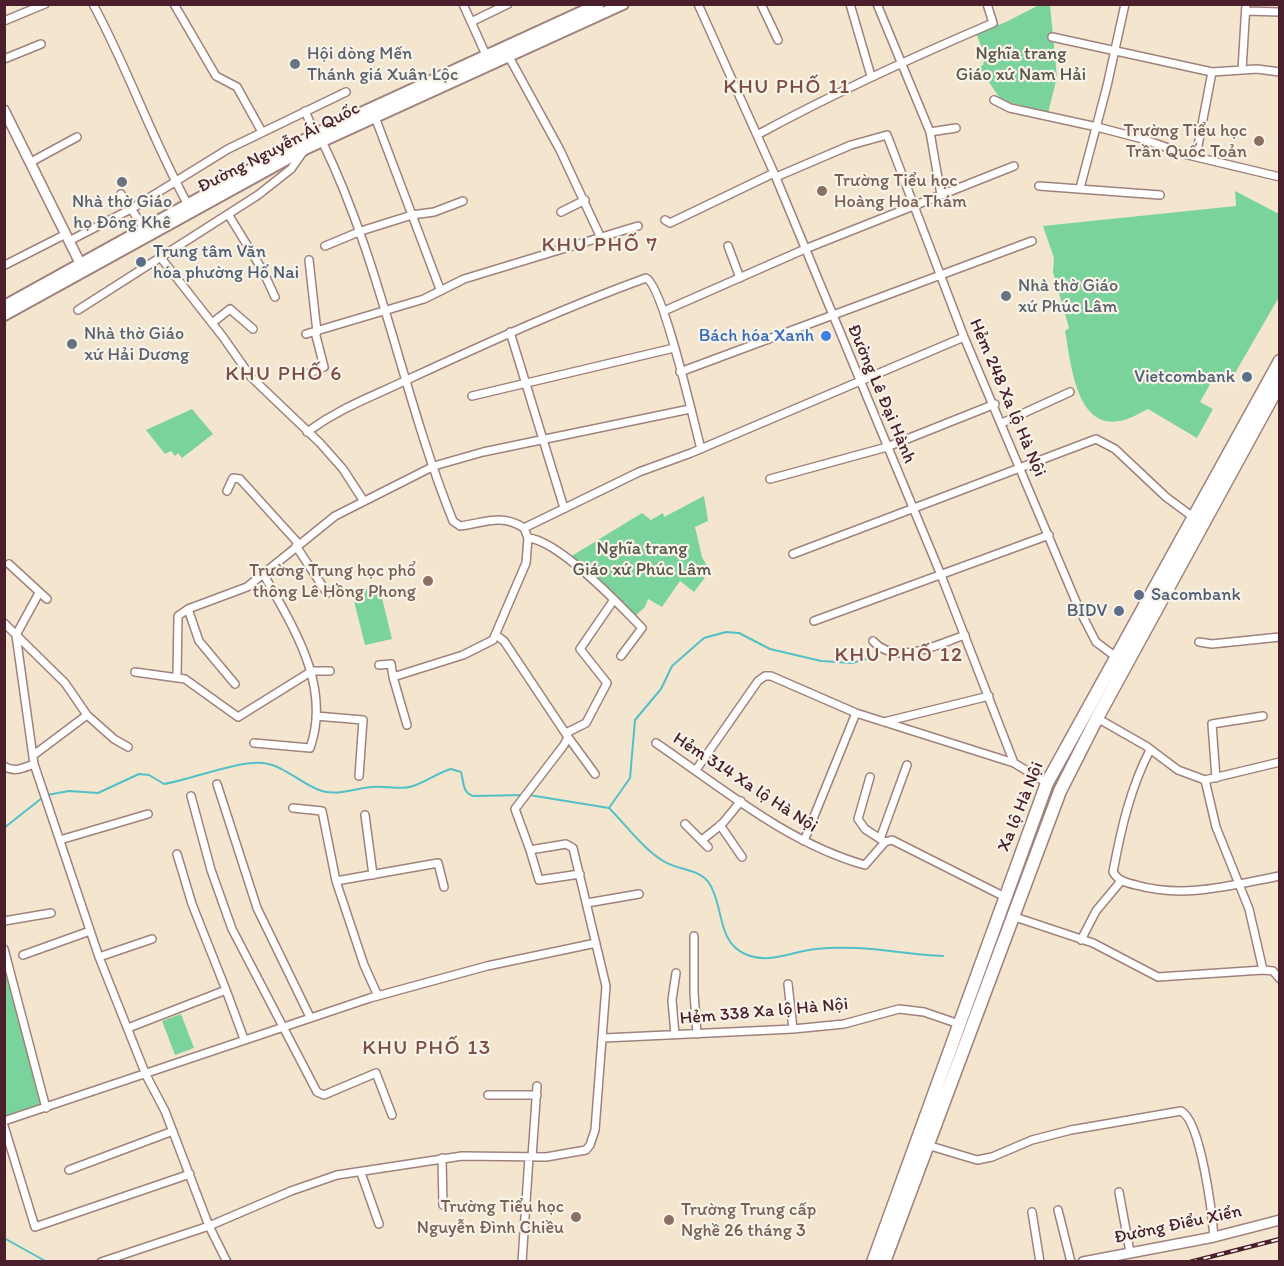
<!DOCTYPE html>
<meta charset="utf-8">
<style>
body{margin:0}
#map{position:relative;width:1284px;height:1266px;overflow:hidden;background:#f4e5cf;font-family:Itim,sans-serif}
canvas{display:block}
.frame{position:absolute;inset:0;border:6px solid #4a1f2b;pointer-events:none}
</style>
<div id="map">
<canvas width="1284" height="1266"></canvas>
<div class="frame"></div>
</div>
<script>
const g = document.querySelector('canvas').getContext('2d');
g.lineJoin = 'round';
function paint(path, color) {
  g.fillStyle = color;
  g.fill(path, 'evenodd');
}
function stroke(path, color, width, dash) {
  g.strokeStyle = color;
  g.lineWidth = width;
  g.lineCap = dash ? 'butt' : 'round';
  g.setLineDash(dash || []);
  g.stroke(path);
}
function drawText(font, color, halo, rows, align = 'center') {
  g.font = font + ' Itim,sans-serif';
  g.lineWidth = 4.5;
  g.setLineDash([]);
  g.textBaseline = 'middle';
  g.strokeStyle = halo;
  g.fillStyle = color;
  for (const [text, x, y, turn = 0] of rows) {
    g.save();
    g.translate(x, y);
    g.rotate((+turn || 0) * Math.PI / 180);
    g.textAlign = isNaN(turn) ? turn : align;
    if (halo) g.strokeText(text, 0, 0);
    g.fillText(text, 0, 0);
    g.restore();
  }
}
const green = new Path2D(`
 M1039,5H1050L1057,77L1048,113L1001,100L979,67L983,65L985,56L976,33L1006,22Z
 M1235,191L1279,214V297L1231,380L1217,372L1200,402L1213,409L1197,438L1148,409C1141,412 1134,417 1127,419C1076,437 1071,362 1065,331L1069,328L1053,272L1054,258L1043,226L1236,206Z
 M192,409L213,434L182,458L178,453L175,456L171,451L165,454L146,430Z
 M704,496L708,521L695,527L702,557L710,571L694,592L680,581L662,607L648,599L645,607L634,617L570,557L642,513L651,520L663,513L664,517Z
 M379,586L392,639L365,645L352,593Z
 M4,955L43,1107L4,1119Z
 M181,1014L194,1048L175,1055L162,1021Z`);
const stream = new Path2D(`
 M47,795L69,791L98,793L139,774L149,775L164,784C194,779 235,761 263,763C284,765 302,785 322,791C340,796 355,788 372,787C386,785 400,791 413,786C426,782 437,773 451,769L461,772C464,782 462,792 473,796L524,795
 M529,795L609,808L630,778L635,720L661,689L672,666L704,638L726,632L739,633L770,649L821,661L852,663L874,657
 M609,808C626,825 644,850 665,862C678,870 700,869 709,883C724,904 716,941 745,954C770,965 792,951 816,949C859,944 900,954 943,956
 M4,828L42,798
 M4,1238L47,1262`);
const street = new Path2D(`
 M93,4C128,69 152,139 187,203
 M174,4L216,76L237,87L262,132
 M463,4L486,55
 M698,4L774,173L941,575L1014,763L1047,783
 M761,4L778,40
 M850,4L871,76
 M877,4L930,132L941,195
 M1246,11L1280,12
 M4,21L45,4
 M471,22L508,4
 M1052,37L1212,72L1257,69L1280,72
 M509,57L560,150L601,238
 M4,59L41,44
 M1242,70L1246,4
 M994,100L1010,108L1097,127L1143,139L1188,155L1280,177
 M305,111L315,134
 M375,117L440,289
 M930,132L956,128
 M757,135C834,93 913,57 993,23L987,4
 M322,141C381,262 403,397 453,521L460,526C484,523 501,513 524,528L528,538L526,563L493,640L463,655L393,677L407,725
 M1196,156L1212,72
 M31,162L77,137
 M776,177L851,145L887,135L964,337L1080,611L1096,642L1116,657
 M1039,186L1160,195
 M1080,188L1107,86L1125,4
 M121,194L144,228
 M561,212L585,200
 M228,214L263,271L275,297
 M665,220L670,223L774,173
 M69,241L131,209L228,149L346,92
 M325,246L361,231L412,215L434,212L463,201
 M728,246L740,278
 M161,258L223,337L251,377L320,443L343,469L363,500
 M309,260L317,332
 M5,265L66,234
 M78,310L258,195L291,169L303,152
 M664,311L805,249L1014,166
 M212,323L230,309L253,329
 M510,332L564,508
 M306,334L424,299L464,279L638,226
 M680,372L1032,241
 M307,374L324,367L315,332
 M472,396L674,348
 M1002,423L1070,392
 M307,432C343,406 372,397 411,378C489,342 566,307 646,278C663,285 694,423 701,449
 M770,479L887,447L995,404
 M227,491L233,478L240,479L298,543
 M524,528L639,472L691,453L964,337
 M528,538C558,540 619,604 642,628L621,656
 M296,546L327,593
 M793,554L1096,439L1115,449L1166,497L1193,517
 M9,564L47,599
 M814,621L1049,535
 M4,623L65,683L87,715L114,739L128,747
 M873,641C897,667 938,644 965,635
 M1199,642L1212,644L1280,637
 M379,665L391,664L393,677
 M135,672L185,679L238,717L312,671H330
 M177,677L178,616L188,609
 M235,684L199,641L188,609L247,587L335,516L434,466L483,452L690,409
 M316,716L363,720L359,776
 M1097,718L1146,746L1178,770L1205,780L1280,762
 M884,722L989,696
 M566,733L586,723L607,683L580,649L613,601
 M568,737L595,774
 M254,743L310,748C332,686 293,627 264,575
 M656,743C722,788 787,843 865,865L885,842L892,840L1005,897
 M1150,750C1130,789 1121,829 1113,872C1118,881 1127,883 1136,885C1185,899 1231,885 1280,876
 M35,754L87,715
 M34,764L99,957L146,1075L165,1111L209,1226L227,1262
 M4,766C14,773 23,768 34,764L16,635L39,593
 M696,770L758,681L765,676H771L856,713L1014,763
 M870,777L858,819L865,829L885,842
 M1216,778L1212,724L1263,716
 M1205,780L1216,827L1249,909L1263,970L1273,971L1280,979
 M217,784L257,908L310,1017
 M191,796L211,870L232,929L317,1092L324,1095L376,1073L392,1115
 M293,808L322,811L336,881
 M365,815L373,875
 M685,824L708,847
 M720,825L742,857
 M880,839L907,765
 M60,840L148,814
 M702,840L722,824L741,801
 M804,841L856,713
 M530,850L539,880L580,874
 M177,854L192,904L226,990
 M587,903L639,894
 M1012,916L1093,943L1158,977L1263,970
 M4,921L51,913
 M694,936V993L697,1034
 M1081,940L1096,911L1121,881
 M4,949L46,1108
 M23,955L90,931
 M99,957L152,939
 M788,984L793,1029
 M378,996L364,965L336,881L438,863L444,887
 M128,1028L226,990L244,1039
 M675,1035L672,1000L676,973
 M604,1038L793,1029L844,1024L899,1009L924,1012L959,1024
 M488,1095H537
 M4,1121L370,998L487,966L596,943
 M4,1126L35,1227L190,1174
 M927,1145L977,1160L992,1157L1032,1140L1071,1130L1181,1111C1201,1121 1212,1213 1214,1237
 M532,1157L537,1086
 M442,1158L443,1205
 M69,1170L173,1131
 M361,1173L379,1224
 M1119,1192L1130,1252
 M1058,1210L1071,1262
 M1032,1212L1040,1262
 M101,1262L209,1226L291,1191L337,1175L462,1156L546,1157L586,1150L590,1145L595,1130L606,986L573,848L566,844L530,850L515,809L564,745L568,737L504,641L496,635
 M522,1262L529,1157`);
const secondary = new Path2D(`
 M4,110L80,263
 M1083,1262L1214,1237L1280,1220`);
const primary = new Path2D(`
 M6,305L315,134L599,4
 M4,315L305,149L623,4`);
const highway = new Path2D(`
 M873,1262L1047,783L1280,361
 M884,1262L1060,791L1097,718L1280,383`);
const rail = new Path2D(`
 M1190,1262L1280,1239`);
const markers = [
 [295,64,6,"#6b7280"],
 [1259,141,6,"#8d6e63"],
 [122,182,6,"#6b7280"],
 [822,191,6,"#8d6e63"],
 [141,262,6,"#5c6f8a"],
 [1006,296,6,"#6b7280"],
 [826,336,6,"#3f7fe0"],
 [72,344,6,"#6b7280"],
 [1247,377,6,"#5c6f8a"],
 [428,581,6,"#8d6e63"],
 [1139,595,6,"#5c6f8a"],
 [1119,611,6,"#5c6f8a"],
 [576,1217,6,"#8d6e63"],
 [669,1220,6,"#8d6e63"]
];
const worshipNames = [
 ["Hội dòng Mến",307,54],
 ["Thánh giá Xuân Lộc",307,75],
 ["Nhà thờ Giáo",122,202,"center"],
 ["họ Đông Khê",122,223,"center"],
 ["Nhà thờ Giáo",1018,286],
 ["xứ Phúc Lâm",1018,307],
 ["Nhà thờ Giáo",84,334],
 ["xứ Hải Dương",84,355]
];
const parkNames = [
 ["Nghĩa trang",1021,54],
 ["Giáo xứ Nam Hải",1021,75],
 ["Nghĩa trang",642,549],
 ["Giáo xứ Phúc Lâm",642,570]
];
const educationNames = [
 ["Trường Tiểu học",1247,131],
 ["Trần Quốc Toản",1247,152],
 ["Trường Tiểu học",834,181,"left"],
 ["Hoàng Hoa Thám",834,202,"left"],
 ["Trường Trung học phổ",416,571],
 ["thông Lê Hồng Phong",416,592],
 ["Trường Tiểu học",564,1207],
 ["Nguyễn Đình Chiều",564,1228],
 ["Trường Trung cấp",681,1210,"left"],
 ["Nghề 26 tháng 3",681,1231,"left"]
];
const streetNames = [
 ["Đường Nguyễn Ái Quốc",279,148,-27],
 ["Đường Lê Đại Hành",881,394,67],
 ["Hẻm 248 Xa lộ Hà Nội",1007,398,67],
 ["Hẻm 314 Xa lộ Hà Nội",745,783,33],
 ["Xa lộ Hà Nội",1021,807,-68],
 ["Hẻm 338 Xa lộ Hà Nội",764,1012,-5],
 ["Đường Điểu Xiển",1178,1225,-12]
];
const serviceNames = [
 ["Trung tâm Văn",153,252],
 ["hóa phường Hố Nai",153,273],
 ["Vietcombank",1235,377,"right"],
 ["Sacombank",1151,595],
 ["BIDV",1107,611,"right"]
];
const shopNames = [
 ["Bách hóa Xanh",814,336]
];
const quarterNames = [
 ["KHU PHỐ 11",787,88],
 ["KHU PHỐ 7",600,246],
 ["KHU PHỐ 6",284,375],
 ["KHU PHỐ 12",899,656],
 ["KHU PHỐ 13",427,1049]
];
paint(green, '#7ad39a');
stroke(stream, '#52c0c7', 2);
stroke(street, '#9f827d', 10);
stroke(secondary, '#9f827d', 12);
stroke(primary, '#9f827d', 14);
stroke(highway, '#9f827d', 15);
stroke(street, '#fff', 7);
stroke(secondary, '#fff', 9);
stroke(primary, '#fff', 10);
stroke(highway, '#fff', 12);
stroke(rail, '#4a1f2b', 4.5);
stroke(rail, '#f7f3e8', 2, [7]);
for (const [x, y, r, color] of markers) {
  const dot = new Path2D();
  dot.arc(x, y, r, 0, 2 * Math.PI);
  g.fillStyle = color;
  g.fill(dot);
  stroke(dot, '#f7f3e8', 2);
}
drawText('18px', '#5b616d', '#f7f3e8', worshipNames, 'left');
drawText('18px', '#58554c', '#f7f3e8', parkNames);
drawText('18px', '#785e54', '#f7f3e8', educationNames, 'right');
drawText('18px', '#4a1f2b', '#f7f3e8', streetNames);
drawText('18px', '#4e5e75', '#f7f3e8', serviceNames, 'left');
drawText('18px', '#366cbe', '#f7f3e8', shopNames, 'right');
g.letterSpacing = '1.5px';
drawText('21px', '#7e4e46', '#f7f3e8', quarterNames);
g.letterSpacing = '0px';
</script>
